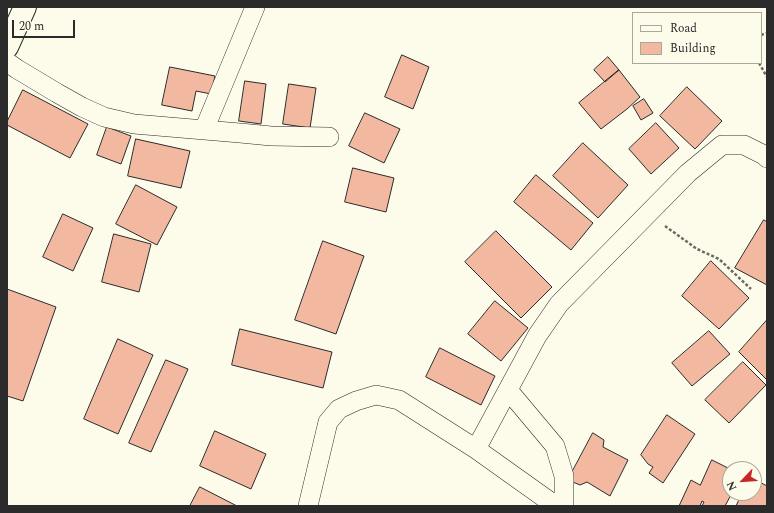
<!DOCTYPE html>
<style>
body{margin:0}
#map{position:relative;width:774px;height:513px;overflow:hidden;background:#fdfbea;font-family:Spectral,serif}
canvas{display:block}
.frame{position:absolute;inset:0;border:8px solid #2b2b2b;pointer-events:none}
.legend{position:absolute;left:632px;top:12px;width:130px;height:52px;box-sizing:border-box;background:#fdfbea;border:1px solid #a9a89e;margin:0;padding:5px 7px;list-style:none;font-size:12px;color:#2b2b2b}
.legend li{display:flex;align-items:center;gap:8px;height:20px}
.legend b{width:20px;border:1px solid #a9a89e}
.north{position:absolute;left:722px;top:461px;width:40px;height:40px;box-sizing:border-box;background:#fdfbea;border:1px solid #a9a89e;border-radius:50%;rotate:245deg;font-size:11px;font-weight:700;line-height:16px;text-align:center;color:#2b2b2b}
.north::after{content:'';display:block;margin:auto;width:14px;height:18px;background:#c62828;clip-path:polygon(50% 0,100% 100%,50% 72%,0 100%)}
.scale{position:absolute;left:12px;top:20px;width:63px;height:18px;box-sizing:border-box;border:2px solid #2b2b2b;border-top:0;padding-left:5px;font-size:12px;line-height:14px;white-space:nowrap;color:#2b2b2b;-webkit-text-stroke:3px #fdfbea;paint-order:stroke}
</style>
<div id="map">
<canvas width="774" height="513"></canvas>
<div class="frame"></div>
<ul class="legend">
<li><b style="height:5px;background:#fdfbea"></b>Road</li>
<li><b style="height:11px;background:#f2b8a0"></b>Building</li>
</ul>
<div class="north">N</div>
<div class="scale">20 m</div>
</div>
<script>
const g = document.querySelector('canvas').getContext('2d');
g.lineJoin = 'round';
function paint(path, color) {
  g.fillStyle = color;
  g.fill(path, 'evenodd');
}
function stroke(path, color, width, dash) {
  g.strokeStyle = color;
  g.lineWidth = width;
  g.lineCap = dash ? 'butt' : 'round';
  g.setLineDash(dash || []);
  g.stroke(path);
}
const building = new Path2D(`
 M402,55L429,67L413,109L385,97Z
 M608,57L619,70L605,82L594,70Z
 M170,67L215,76L211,94L196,91L192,111L162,105Z
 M619,70L640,97L627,109L601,129L579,103Z
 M245,81L266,84L261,124L239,121Z
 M289,84L316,88L310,128L283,124Z
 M687,87L722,121L695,149L660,116Z
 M23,90L88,124L70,158L7,125V122Z
 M644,99L653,113L641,120L633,106Z
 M365,113L400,129L384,163L349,146Z
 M656,123L679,148L651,174L629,149Z
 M107,127L131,136L121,164L97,155Z
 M136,139L190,151L181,188L128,176Z
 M583,143L628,185L598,218L553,176Z
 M353,168L394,178L386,212L345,202Z
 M536,175L593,223L571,250L514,202Z
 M136,185L177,207L157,245L116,224Z
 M63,214L93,228L73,271L43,257Z
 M764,220L767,222V285L735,268Z
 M496,231L552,287L521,318L465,262Z
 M114,234L151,244L139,292L102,282Z
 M323,241L364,256L336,334L295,320Z
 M711,261L749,298L719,329L682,296Z
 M7,289L56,307L23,401L7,396Z
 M495,301L528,328L501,361L468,334Z
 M767,320V380L739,352Z
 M240,329L332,352L323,388L232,365Z
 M709,331L730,354L692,386L672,363Z
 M118,339L153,355L118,434L84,419Z
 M440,348L495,376L481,405L426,377Z
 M166,360L188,369L151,452L129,443Z
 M743,362L766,385L729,423L705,400Z
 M667,415L695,434L663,483L649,473L653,467L648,464L641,455Z
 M215,431L266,454L251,489L200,466Z
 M593,433L604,440L603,447L628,460L610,496L587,482L580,485L568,480Z
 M712,460L730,469V493H732L725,506H702L704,502L702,501L700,506H679L691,480L700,485Z
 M754,479L767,486V506H736L742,493H754Z
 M200,487L237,506H190Z`);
const path = new Path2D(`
 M761,35L767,33
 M759,63L767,77
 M665,226L697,249L719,259L751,289`);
const minor = new Path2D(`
 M7,62L17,69L57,93L82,107L104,117L134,124L240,133L271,136L329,137
 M204,130L255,7
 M508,390L555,446L564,476V506
 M476,449L537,336L559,304L688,173L722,145H744L764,155L767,158
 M308,506L328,422L339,409L356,401L376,395L399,400L476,449L556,506`);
const tertiary = new Path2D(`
 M7,47L25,7`);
paint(building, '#f2b8a0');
stroke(building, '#2b2b2b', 1);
stroke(minor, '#2b2b2b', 20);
stroke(tertiary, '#2b2b2b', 24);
stroke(path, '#6a6964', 2.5, [3, 2]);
stroke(minor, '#fdfbea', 19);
stroke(tertiary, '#fdfbea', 22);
</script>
